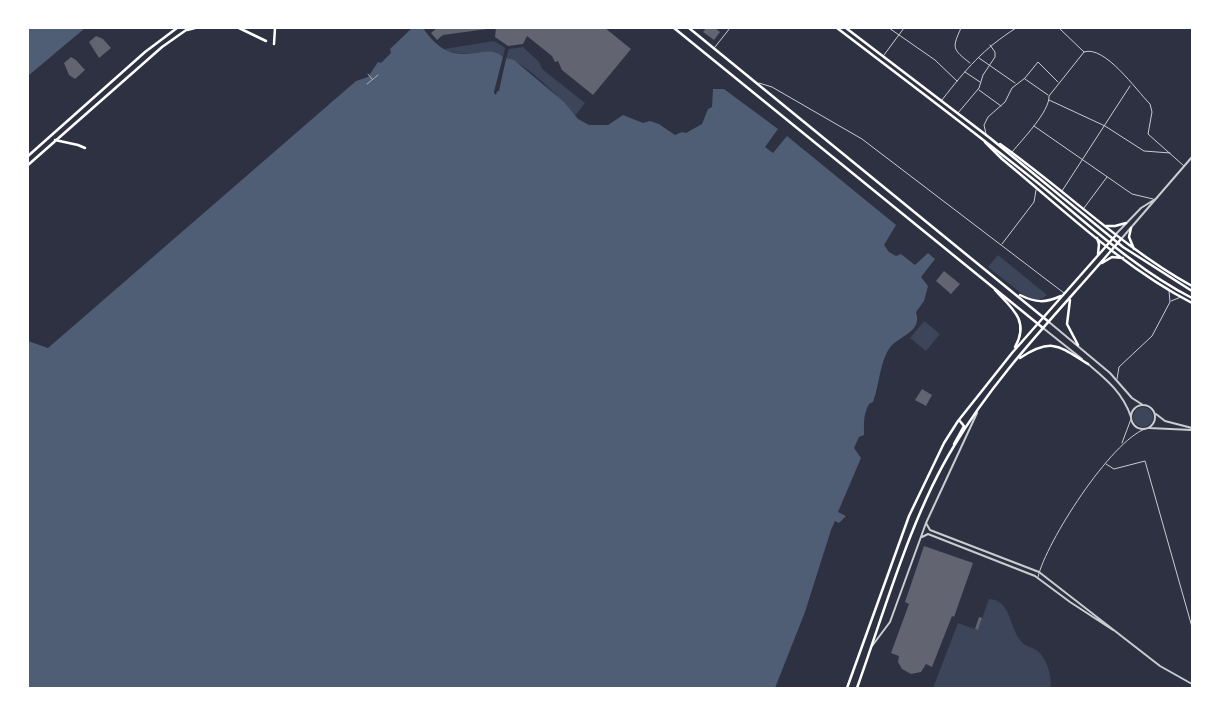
<!DOCTYPE html>
<style>
body{margin:0}
#map{position:relative;width:1220px;height:716px;overflow:hidden;background:#2d3142;font-family:Poppins,sans-serif}
canvas{display:block}
.frame{position:absolute;inset:0;border:29px solid #fff;pointer-events:none}
</style>
<div id="map">
<canvas width="1220" height="716"></canvas>
<div class="frame"></div>
</div>
<script>
const g = document.querySelector('canvas').getContext('2d');
g.lineJoin = 'round';
function paint(path, color) {
  g.fillStyle = color;
  g.fill(path, 'evenodd');
}
function stroke(path, color, width, dash) {
  g.strokeStyle = color;
  g.lineWidth = width;
  g.lineCap = dash ? 'butt' : 'round';
  g.setLineDash(dash || []);
  g.stroke(path);
}
const green = new Path2D(`
 M494,41L505,48L503,57C490,44 465,61 444,49Z
 M523,47L539,62L542,69L585,103L575,116C561,99 527,63 506,58L509,49Z
 M998,255L1047,295C1039,301 1035,301 1026,297L988,267Z
 M924,321L940,334L926,351L910,338Z
 M1133 417a10 10 0 1 1 20 0a10 10 0 1 1-20 0Z
 M989,599C1011,600 1009,626 1020,640C1025,647 1030,646 1036,650C1048,658 1051,676 1051,688H933L958,623L978,630Z`);
const water = new Path2D(`
 M28,28H85L28,76Z
 M412,28H423C455,76 484,39 503,57L494,92L499,91L506,58L514,60L564,102L578,119L589,125H608L623,115L643,123L650,121L659,124L675,135L682,132L686,133L702,124L708,109L712,107L713,89H724L778,129L765,147L773,153L787,136L896,225L884,245L889,252L896,256L901,254L915,265L928,253L935,259L921,277L928,286L924,301L916,312C923,333 897,336 889,349C880,362 879,387 873,402L869,404C863,415 864,424 864,435L859,437L854,448L861,458L838,512L846,516L839,523L835,521L831,530L805,612L775,688H28V341L48,348L356,81L368,77L378,62L381,63L391,53L390,49Z`);
const pier = new Path2D(`
 M504,54L507,56L496,95L494,93Z`);
const building = new Path2D(`
 M437,28H487V29L443,35L437,40L431,33Z
 M496,28H605L631,49L593,95L562,70L558,61L555,62L552,56L527,36L523,44L508,46L495,37Z
 M706,28H715L720,32L714,40L703,32Z
 M96,36L103,39L111,48L99,58L89,42Z
 M71,57L76,60L85,70L75,79L69,75L64,63Z
 M944,271L960,284L951,294L936,281Z
 M922,389L932,395L926,406L915,400Z
 M924,546L973,563L954,617L952,616L932,667L926,664L921,672L911,674L902,669L898,662L899,656L891,653L909,604L905,602Z
 M979,617L982,618L978,630L975,629Z`);
const path = new Path2D(`
 M368,74L372,79
 M367,84L378,75`);
const minor = new Path2D(`
 M889,28L935,60L957,81
 M961,28C952,48 952,49 970,63
 M1059,28L1084,52C1105,45 1136,90 1150,104L1152,112L1148,134L1184,166
 M715,47L730,28
 M884,55L904,28
 M979,58L1015,83
 M965,72L980,82
 M1025,79L1048,95
 M759,83L772,87L862,139L1064,293
 M979,90L1001,106
 M942,100C966,69 983,49 1016,28
 M1049,100L1105,126L1144,151L1170,153
 M958,113L979,88L983,75L995,57V52L990,45
 M1034,126L1132,194L1153,199
 M986,134L984,125L988,117L1005,102L1012,88L1025,78L1038,62L1058,82
 M1012,152C1022,140 1050,111 1049,96L1084,52
 M1062,191L1130,86
 M1084,208L1107,177
 M1002,244L1034,202L1036,190
 M1171,301L1181,297
 M1117,379L1119,367L1152,336L1170,302L1169,291
 M1122,443L1131,419
 M1106,464L1114,469L1145,461L1192,627
 M1038,577C1046,542 1111,441 1145,429`);
const tertiary = new Path2D(`
 M1116,234L1141,208L1157,198
 M1122,238L1192,157
 M1049,322L1110,373L1132,398L1143,405
 M1043,328L1082,359
 M1088,364C1107,380 1123,393 1131,417
 M1131 417a12 12 0 1 1 24 0a12 12 0 1 1-24 0Z
 M1156,414L1165,421L1192,428
 M1149,428L1192,430
 M926,523L930,530L1039,572L1160,666L1192,684
 M922,537L928,534L1035,576L1070,602L1113,630
 M872,646L890,622L926,523L977,413`);
const primary = new Path2D(`
 M239,28L266,41
 M674,28L1043,328
 M689,28L1049,322
 M187,30L195,28
 M274,44L275,28
 M55,140L78,145L85,148
 M985,142L1002,159C1063,209 1122,267 1192,303
 M1000,144C1065,190 1122,247 1192,286
 M28,156L145,52L177,28
 M28,165L162,47L189,28
 M1106,226H1115L1126,223
 M1131,228L1129,237L1134,249
 M1097,238L1099,244L1098,254
 M1102,263L1112,257L1123,258
 M995,290C1012,308 1030,321 1015,347
 M1020,295C1036,303 1045,303 1061,296
 M1070,300L1067,324L1078,345
 M1020,358C1052,337 1059,346 1088,364
 M954,444L964,426L959,420
 M847,688L909,516L944,443L958,421L1012,353L1116,235
 M857,688C885,610 911,516 954,446C999,370 1064,307 1121,239`);
const trunk = new Path2D(`
 M837,28C904,79 972,130 1038,183C1087,223 1135,269 1192,298
 M846,28L990,138L1123,247L1192,291`);
paint(green, '#3c4559');
paint(water, '#4f5d75');
paint(pier, '#2d3142');
paint(building, '#626471');
stroke(path, '#fff', 0.5);
stroke(minor, '#caccd0', 1);
stroke(tertiary, '#caccd0', 2);
stroke(primary, '#fff', 2.5);
stroke(trunk, '#fff', 2.5);
</script>
